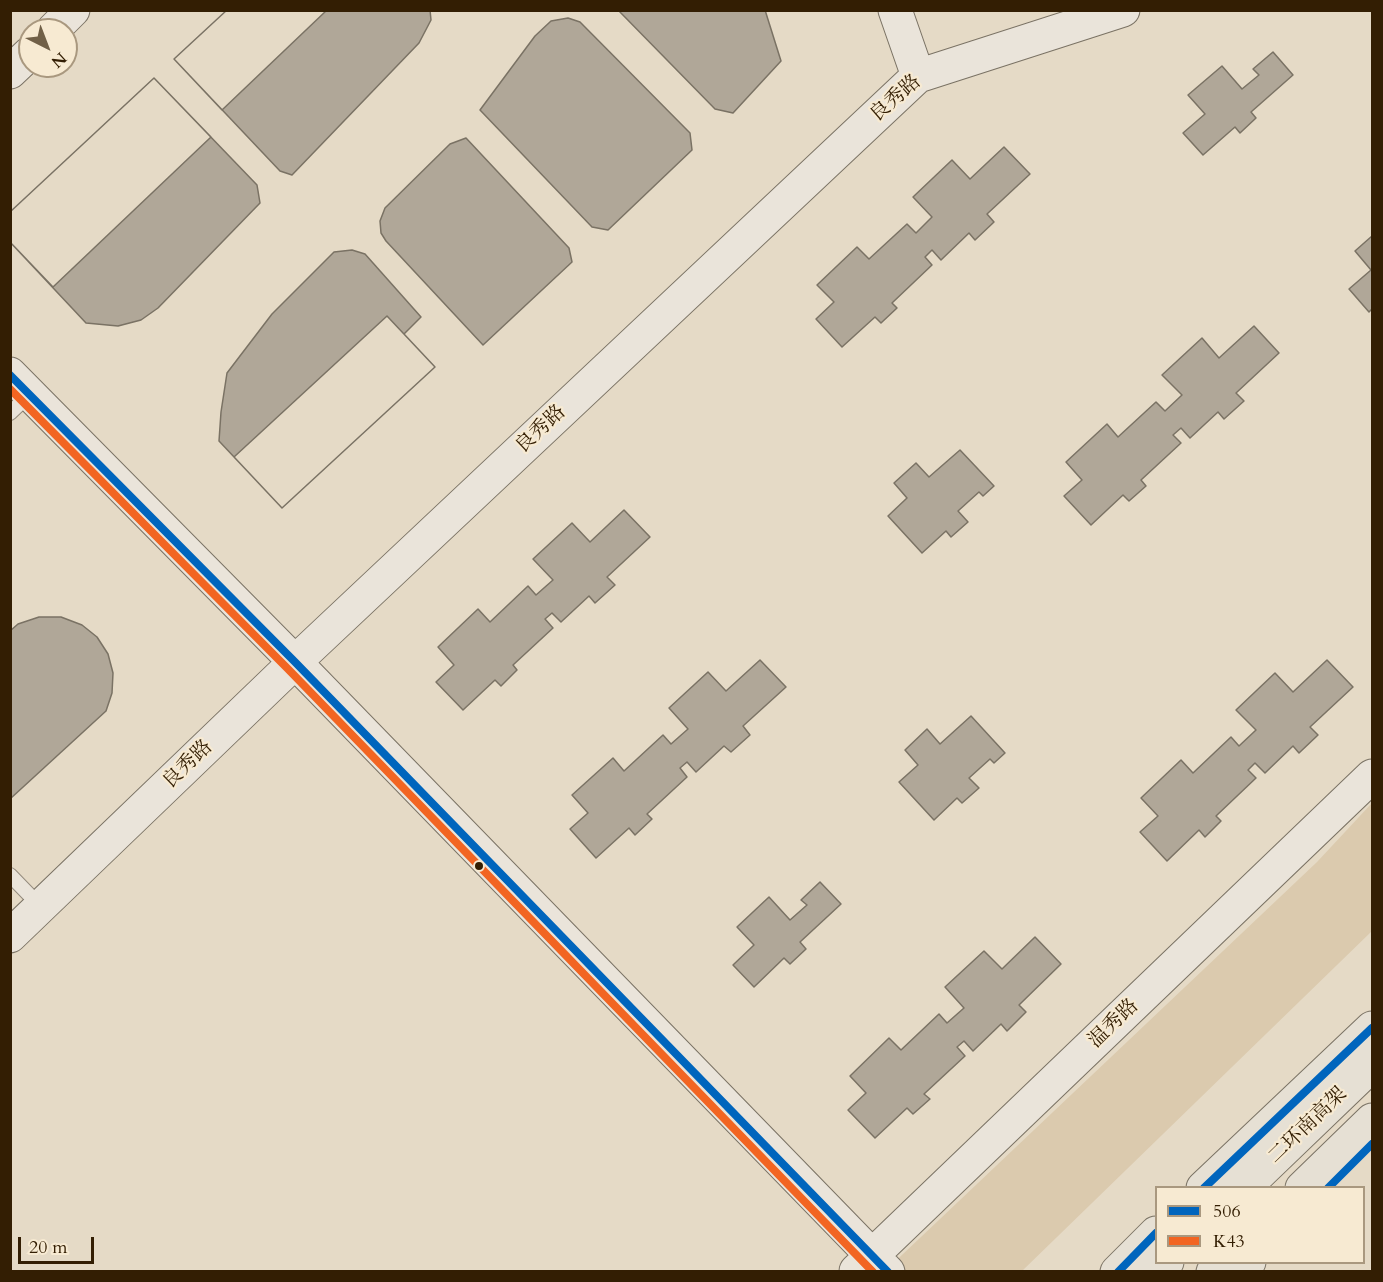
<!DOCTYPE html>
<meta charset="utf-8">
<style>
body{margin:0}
#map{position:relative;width:1383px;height:1282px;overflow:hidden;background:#e5dac6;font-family:Cardo,serif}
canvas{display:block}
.frame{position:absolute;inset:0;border:12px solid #331e03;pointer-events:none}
.legend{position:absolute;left:1155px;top:1186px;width:210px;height:78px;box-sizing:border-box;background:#f7ead2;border:2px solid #a9987f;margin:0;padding:8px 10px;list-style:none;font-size:18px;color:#331e03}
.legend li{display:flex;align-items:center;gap:12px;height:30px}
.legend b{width:30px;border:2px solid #a9987f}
.north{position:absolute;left:18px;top:18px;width:60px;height:60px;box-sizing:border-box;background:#f7ead2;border:2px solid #a9987f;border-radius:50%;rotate:138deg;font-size:16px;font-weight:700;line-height:24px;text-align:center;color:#331e03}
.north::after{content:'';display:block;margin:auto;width:21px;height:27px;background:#716047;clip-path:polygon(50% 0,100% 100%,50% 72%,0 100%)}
.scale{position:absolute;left:18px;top:1237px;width:76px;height:27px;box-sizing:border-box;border:3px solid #331e03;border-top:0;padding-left:8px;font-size:18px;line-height:21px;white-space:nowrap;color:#331e03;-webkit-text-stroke:4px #f7ead2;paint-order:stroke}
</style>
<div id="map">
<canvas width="1383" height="1282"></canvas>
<div class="frame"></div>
<ul class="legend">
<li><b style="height:8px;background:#0065bd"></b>506</li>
<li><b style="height:8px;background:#f26522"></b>K43</li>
</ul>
<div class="north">N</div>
<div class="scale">20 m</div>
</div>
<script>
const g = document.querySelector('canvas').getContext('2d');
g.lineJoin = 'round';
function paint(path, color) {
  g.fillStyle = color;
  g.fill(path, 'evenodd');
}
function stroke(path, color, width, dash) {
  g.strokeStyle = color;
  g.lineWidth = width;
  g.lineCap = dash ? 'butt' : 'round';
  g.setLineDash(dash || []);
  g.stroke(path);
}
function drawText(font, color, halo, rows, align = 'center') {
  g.font = font + ' Cardo,"Noto Serif SC",serif';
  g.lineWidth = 4.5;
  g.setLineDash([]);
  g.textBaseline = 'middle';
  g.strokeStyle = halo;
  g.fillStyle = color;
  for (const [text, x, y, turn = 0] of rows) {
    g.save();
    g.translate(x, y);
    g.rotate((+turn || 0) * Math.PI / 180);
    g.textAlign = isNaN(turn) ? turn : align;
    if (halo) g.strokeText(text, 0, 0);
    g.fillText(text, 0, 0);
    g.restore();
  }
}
const green = new Path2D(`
 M1372,803V931L1022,1271L884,1272L1317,862Z`);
const building = new Path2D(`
 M227,10H327L222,110L174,59Z
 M227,10H430L431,20L419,43L292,175L280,171L174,59Z
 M618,10H765L781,61L733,113L715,109Z
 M568,18L580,22L690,133L692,150L608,230L592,227L480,110L535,36L551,21Z
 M1273,52L1293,75L1251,112L1256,118L1240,133L1235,127L1203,155L1183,133L1205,114L1188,95L1222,66L1242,89L1259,75L1253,69Z
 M154,78L257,185L260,203L158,308L141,320L118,326L86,323L10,242V212Z
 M154,78L211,137L53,287L10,242V212Z
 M466,138L569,248L572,262L483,345L386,241L381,233L380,221L385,208L450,144Z
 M1004,147L1030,174L987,214L994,222L975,240L969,233L941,260L932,250L925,257L932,265L892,303L897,308L881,323L875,317L842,347L816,319L834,302L817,285L857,247L869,259L907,224L916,233L932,217L913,197L952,160L970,179Z
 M1372,236V309L1369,312L1349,289L1371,270L1355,251Z
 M352,250L365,254L421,317L404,334L435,367L282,508L219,441L221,412L227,373L272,314L334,252Z
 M387,316L435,367L282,508L234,457Z
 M1254,326L1279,353L1236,393L1244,401L1224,419L1218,412L1190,438L1181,428L1173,435L1181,443L1141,480L1146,486L1129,501L1123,495L1091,525L1064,496L1082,480L1066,462L1107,424L1118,437L1156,402L1165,411L1182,395L1162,375L1202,338L1219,358Z
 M960,450L994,486L983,496L979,492L958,511L968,522L951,537L946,531L922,553L888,516L907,498L894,483L916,463L929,477Z
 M624,510L650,537L607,577L615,585L595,603L589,596L561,622L552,613L545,619L553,628L513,665L517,670L501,686L495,680L463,710L436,682L454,665L438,647L478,609L490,622L528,586L536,595L553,580L533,559L572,523L590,542Z
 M39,617H61L82,625L97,637L108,654L113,673L112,693L106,711L10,799V631L18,624Z
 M760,660L786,687L743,726L750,735L731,752L724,746L696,772L687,762L680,768L687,777L647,814L652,819L635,835L629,828L596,858L570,829L588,813L572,795L613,758L624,771L663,735L671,744L688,729L669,708L708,672L726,691Z
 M1327,660L1353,687L1310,727L1318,735L1299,753L1293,746L1265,773L1255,763L1248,770L1256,778L1216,816L1221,821L1205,837L1199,830L1167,861L1140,832L1158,816L1141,798L1181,760L1193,773L1231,737L1239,746L1256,730L1236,710L1275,673L1293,692Z
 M971,716L1005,753L994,763L990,759L969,778L979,788L962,803L957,798L934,820L899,782L918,765L905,750L927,729L940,744Z
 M820,882L841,904L800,942L806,949L790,964L784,958L754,987L733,965L754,945L737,927L769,897L790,920L807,905L801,900Z
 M1035,937L1061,964L1019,1005L1026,1012L1007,1031L1001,1024L973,1051L964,1041L957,1047L965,1056L924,1094L930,1099L913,1114L907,1108L875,1138L848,1110L866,1093L850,1076L889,1038L901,1050L939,1014L947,1023L964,1008L945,987L984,951L1002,969Z`);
const lane = new Path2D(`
 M10,413L30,394
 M10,875L41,907`);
const secondary = new Path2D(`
 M895,10L918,76
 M53,30L73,10
 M10,72L30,53
 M10,374L295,662L888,1272
 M10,936L295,662L918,76L1123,10
 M856,1271L1372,776`);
const highway = new Path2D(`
 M1203,1188L1372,1028
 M1244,1188L1372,1065
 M1302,1188L1372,1120
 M1117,1272L1156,1233
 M1158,1272L1167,1262
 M1213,1272L1223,1262
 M1240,1272L1249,1262`);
const bus1 = new Path2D(`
 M10,375L295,662L888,1272
 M1204,1188L1372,1028
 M1328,1188L1372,1144
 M1118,1272L1156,1233`);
const bus2 = new Path2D(`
 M10,389L288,669L873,1272`);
const markers = [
 [479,866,5,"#331e03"]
];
const streetNames = [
 ["良秀路",896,99,-41],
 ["良秀路",541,430,-43],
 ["良秀路",188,765,-44],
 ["温秀路",1114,1024,-44],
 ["二环南高架",1308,1126,-44]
];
paint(green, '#dbcaae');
paint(building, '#b0a798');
stroke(building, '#7a7264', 1.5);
stroke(lane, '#948b7d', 16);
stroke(secondary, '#7a7264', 35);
stroke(highway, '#7a7264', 35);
stroke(lane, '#eae4da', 14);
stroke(secondary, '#eae4da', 33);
stroke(highway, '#e6e0d4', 33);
stroke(bus1, '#0065bd', 8);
stroke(bus2, '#f26522', 8);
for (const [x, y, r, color] of markers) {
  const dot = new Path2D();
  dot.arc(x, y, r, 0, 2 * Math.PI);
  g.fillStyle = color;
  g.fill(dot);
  stroke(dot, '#f7ead2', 2);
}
drawText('20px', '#331e03', '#f7ead2', streetNames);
</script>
